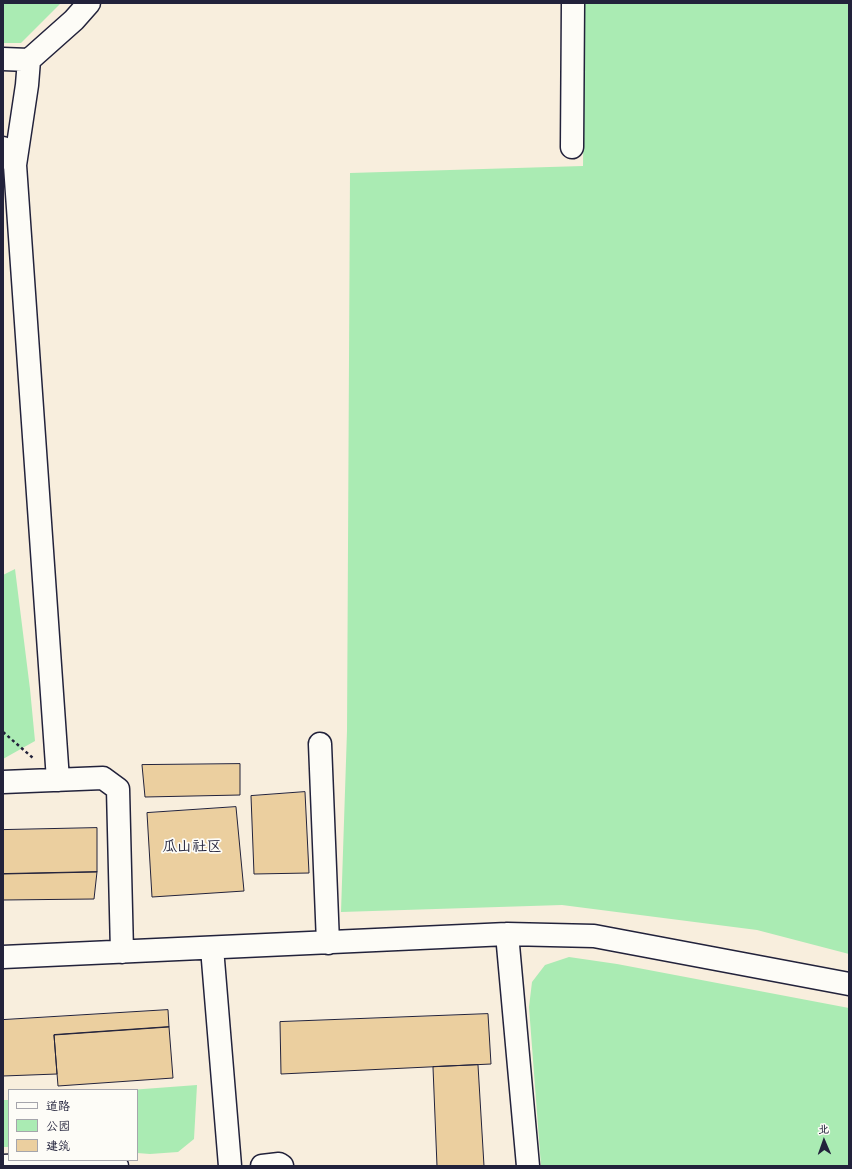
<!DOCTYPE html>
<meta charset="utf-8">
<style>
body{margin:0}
#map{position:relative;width:852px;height:1169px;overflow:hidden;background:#f8eedd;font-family:"Patrick Hand","LXGW WenKai TC",sans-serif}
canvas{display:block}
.frame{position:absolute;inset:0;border:4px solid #22223b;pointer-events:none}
.legend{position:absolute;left:8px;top:1089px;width:130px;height:72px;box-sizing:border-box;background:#fdfcf7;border:1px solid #a5a5ac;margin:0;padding:5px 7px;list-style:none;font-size:12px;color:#22223b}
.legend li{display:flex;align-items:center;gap:8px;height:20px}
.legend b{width:20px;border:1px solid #a5a5ac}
.north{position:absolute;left:804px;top:1121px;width:40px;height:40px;-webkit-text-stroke:3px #fdfcf7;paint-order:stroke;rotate:358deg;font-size:11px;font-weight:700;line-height:16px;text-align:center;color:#22223b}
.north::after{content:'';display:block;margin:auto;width:14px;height:18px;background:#22223b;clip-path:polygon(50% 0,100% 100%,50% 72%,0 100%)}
</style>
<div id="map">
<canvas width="852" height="1169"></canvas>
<div class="frame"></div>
<ul class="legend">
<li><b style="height:5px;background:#fdfcf7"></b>道路</li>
<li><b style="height:11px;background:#aaebb3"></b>公园</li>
<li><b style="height:11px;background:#ebcf9f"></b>建筑</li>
</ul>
<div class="north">北</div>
</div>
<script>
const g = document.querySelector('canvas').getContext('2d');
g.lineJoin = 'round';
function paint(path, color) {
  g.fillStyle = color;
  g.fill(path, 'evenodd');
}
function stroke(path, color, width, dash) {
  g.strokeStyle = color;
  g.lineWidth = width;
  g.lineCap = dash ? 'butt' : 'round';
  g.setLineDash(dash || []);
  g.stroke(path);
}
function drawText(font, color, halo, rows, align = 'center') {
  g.font = font + ' "Patrick Hand","LXGW WenKai TC",sans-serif';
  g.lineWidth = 3.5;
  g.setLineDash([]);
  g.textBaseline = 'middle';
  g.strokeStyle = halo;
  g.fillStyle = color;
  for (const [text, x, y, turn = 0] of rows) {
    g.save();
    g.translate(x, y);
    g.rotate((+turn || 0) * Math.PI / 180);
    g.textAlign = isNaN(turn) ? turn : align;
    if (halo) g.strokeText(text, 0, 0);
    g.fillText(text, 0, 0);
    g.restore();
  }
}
const green = new Path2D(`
 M3,3H61L21,43H3Z
 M585,3H849V954L757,930L562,905L341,912L347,731L350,173L583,166Z
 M15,569L30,689L35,741L3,759V575Z
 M569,957L617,964L849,1008V1166H541L529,1007L532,982L545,965Z
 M197,1085L194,1139L178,1152L150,1154L137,1153V1090H130Z
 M3,1100H9V1147H3Z`);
const building = new Path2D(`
 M240,764V795L145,797L142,765Z
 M305,792L309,873L254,874L251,796Z
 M236,807L244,891L152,897L147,813Z
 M97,828V872L3,874V830Z
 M97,872L94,899L3,900V874Z
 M168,1010L169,1027L54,1035L57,1074L3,1076V1020Z
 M488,1014L491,1064L281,1074L280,1022Z
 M169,1027L173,1078L58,1086L54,1035Z
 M478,1065L484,1166H437L433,1067Z`);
const path = new Path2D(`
 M3,732L33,758`);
const minor = new Path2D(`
 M3,59L29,60L27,85L15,165
 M29,60L74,20L89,3
 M572,147L573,3
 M3,148L15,165L58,780
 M320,744L328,943
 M3,782L103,778L118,789L122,952
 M507,934L528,1166
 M212,948L230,1166
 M3,957L507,934L594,936L849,984
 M3,1166L94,1162L117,1166
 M262,1166L279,1164L282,1166`);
const quarterNames = [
 ["瓜山社区",192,847]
];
paint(green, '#aaebb3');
paint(building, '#ebcf9f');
stroke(building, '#22223b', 1);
stroke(minor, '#22223b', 25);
stroke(path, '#22223b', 2.5, [3, 3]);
stroke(minor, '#fdfcf7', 22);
drawText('15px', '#22223b', '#fdfcf7', quarterNames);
</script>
